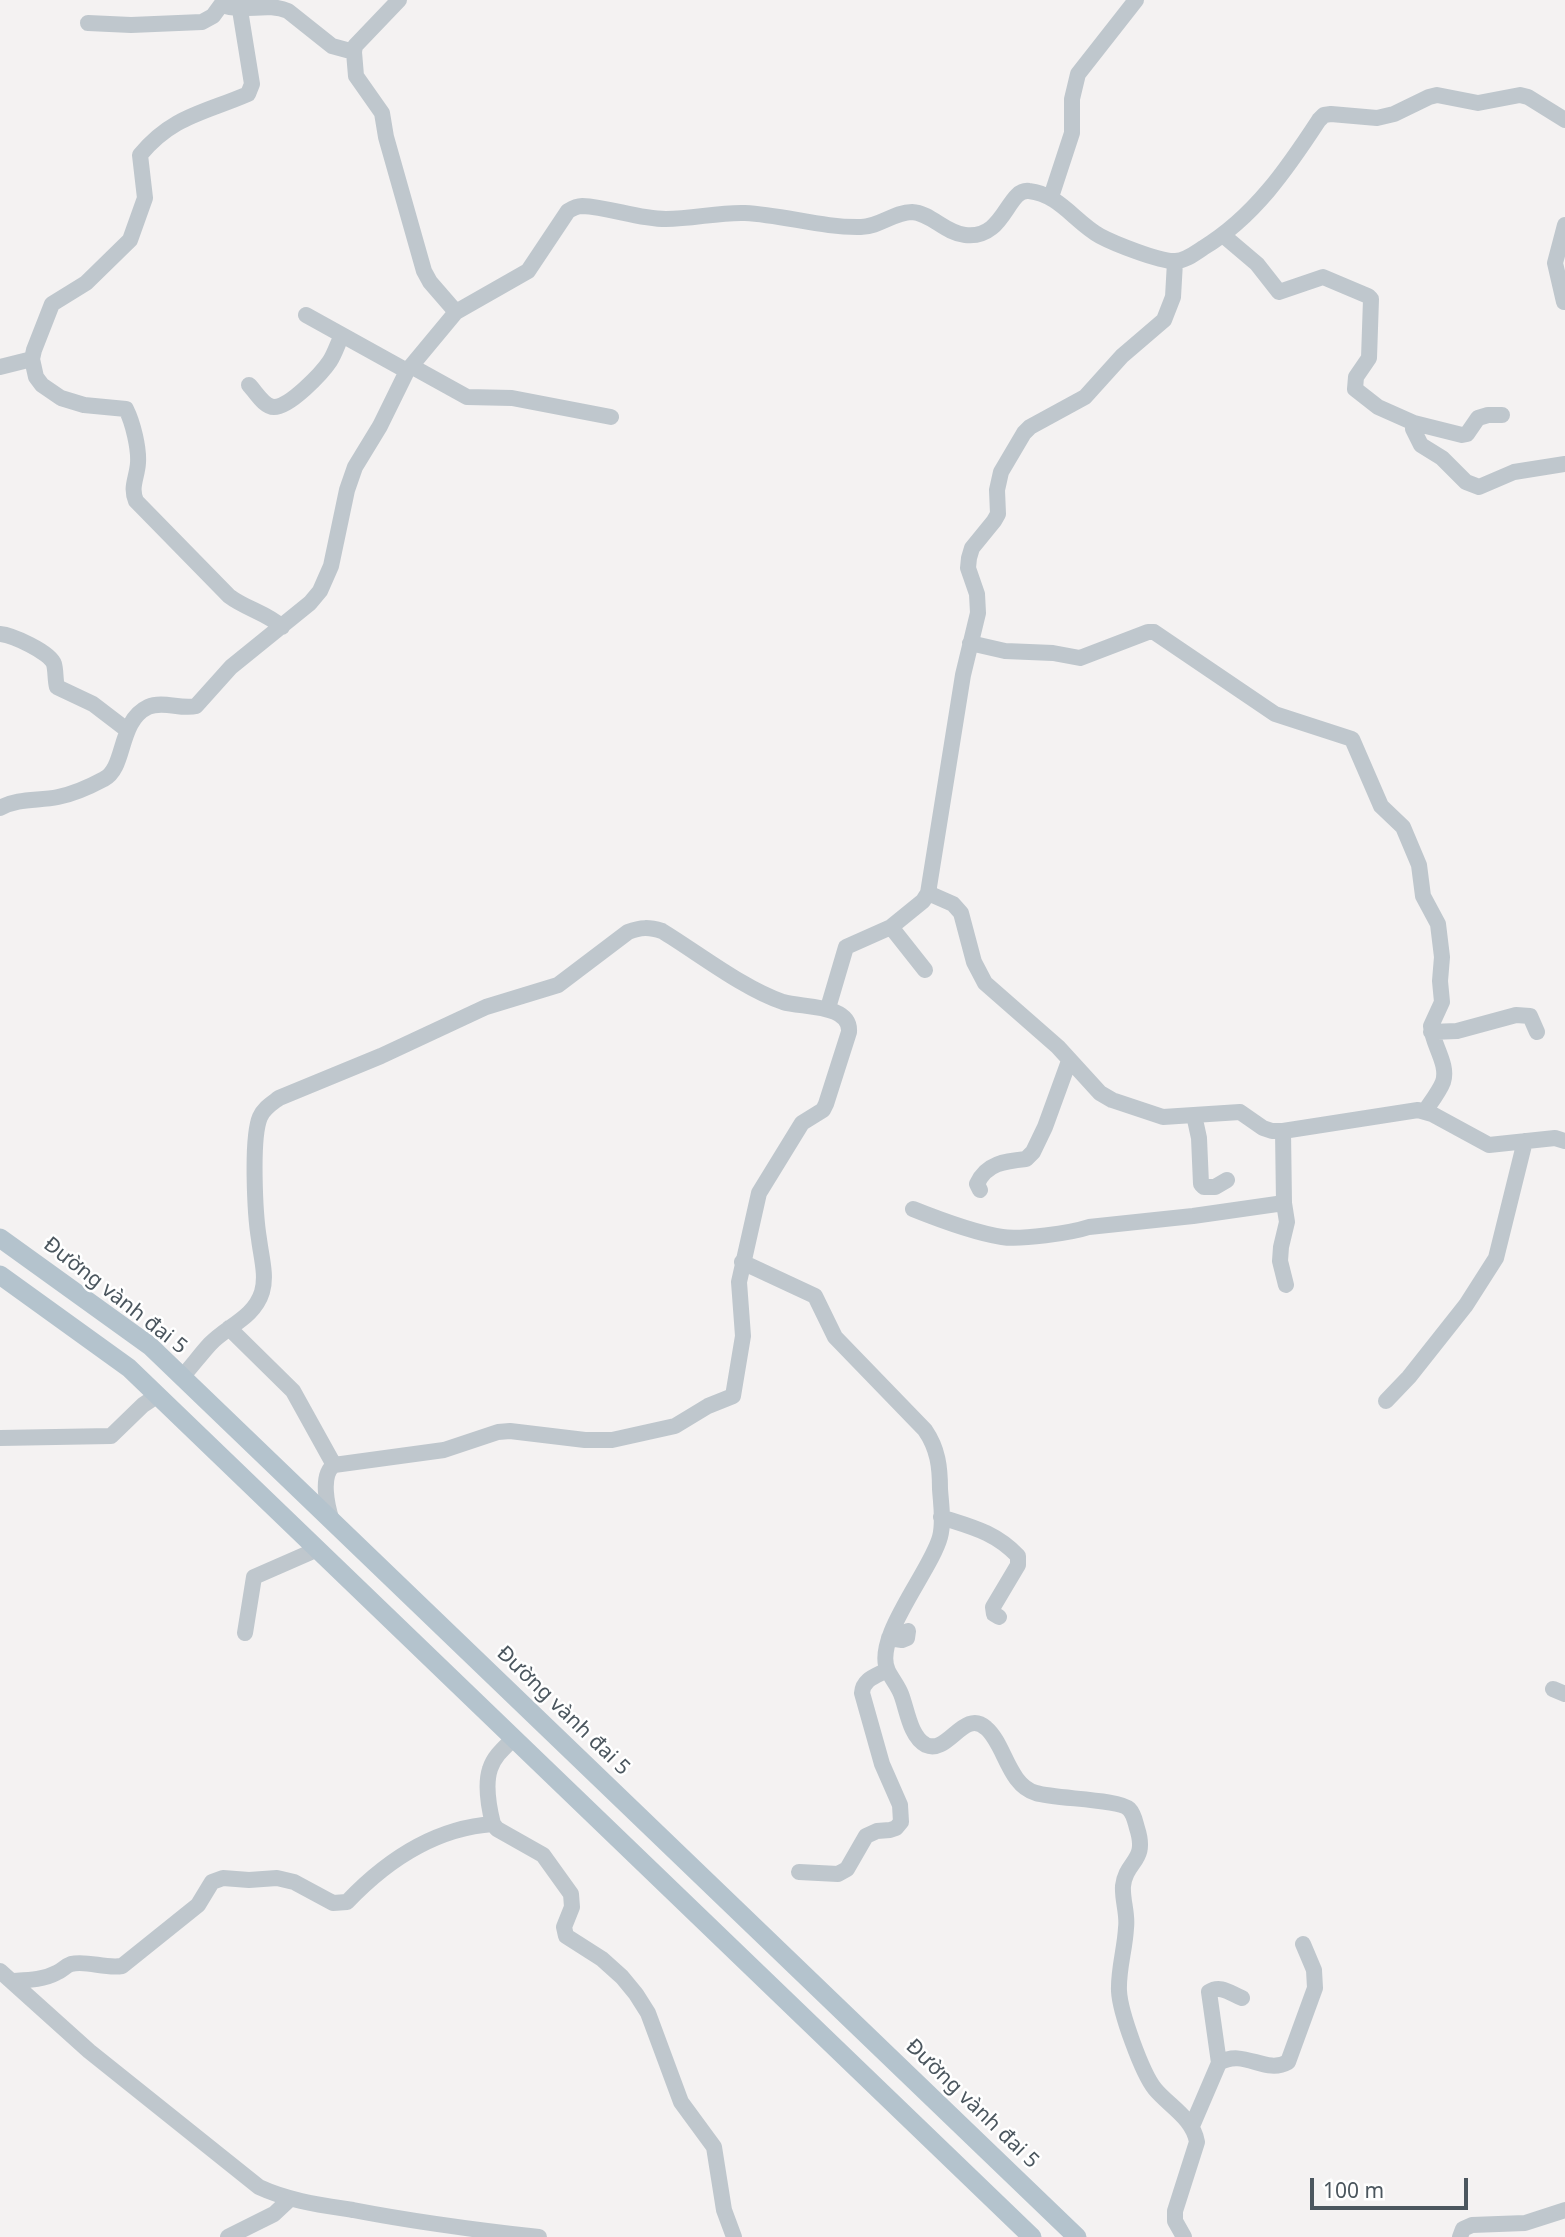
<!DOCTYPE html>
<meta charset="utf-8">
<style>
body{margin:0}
#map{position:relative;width:1565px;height:2237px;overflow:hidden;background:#f4f2f2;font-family:"Noto Sans",sans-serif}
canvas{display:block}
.scale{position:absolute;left:1310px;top:2178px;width:158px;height:32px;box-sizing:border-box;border:4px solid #4b565e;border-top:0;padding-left:9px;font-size:21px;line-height:24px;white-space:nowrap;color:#4b565e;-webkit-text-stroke:5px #fff;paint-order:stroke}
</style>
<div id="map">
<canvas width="1565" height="2237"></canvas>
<div class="scale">100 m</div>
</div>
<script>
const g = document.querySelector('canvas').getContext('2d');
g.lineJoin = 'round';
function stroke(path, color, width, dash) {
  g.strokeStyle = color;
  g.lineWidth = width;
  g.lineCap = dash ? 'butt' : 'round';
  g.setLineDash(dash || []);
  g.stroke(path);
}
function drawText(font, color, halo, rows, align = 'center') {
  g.font = font + ' "Noto Sans",sans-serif';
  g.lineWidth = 5;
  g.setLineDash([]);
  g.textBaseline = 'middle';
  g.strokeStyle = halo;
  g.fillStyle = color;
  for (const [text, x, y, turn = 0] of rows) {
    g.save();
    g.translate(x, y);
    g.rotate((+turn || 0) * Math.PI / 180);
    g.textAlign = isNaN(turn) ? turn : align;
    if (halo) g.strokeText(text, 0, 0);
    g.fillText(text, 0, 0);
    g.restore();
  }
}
const minor = new Path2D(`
 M399,0L355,46L354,52L356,76L382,113L386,137L424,271L430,282L456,312
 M240,10L252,84L248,94C204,113 172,116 140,155L145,198L130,240L86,283L52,304L34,350L32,359L36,377L42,385L61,398L84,405L126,409C133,423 139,448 138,463C137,478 130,487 136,501L229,596C246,609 267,613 282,627
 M88,23L131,25L202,22L213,16L221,5C245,13 267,2 288,11L332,46L354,52
 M1051,197L1072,133V99L1078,74L1136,0
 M1224,236L1257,264L1279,292L1323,277L1368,296L1371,299L1369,358L1356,377L1355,389L1378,407L1414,423L1413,429L1421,445L1442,458L1466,482L1479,487L1514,472L1565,464
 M1564,302L1555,263L1565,225
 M306,315L407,371
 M411,366L467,397L512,398L611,417
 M0,367L32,359
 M249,385C256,392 264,407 274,407C290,407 322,373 330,361C335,353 338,343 342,335
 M1414,423L1462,435L1467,434L1478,418L1488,415H1502
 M0,634C12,635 50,652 54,664C56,671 55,680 57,687L93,704L127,730
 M970,643L1005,651L1053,653L1080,658L1148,632H1154L1275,714L1352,739L1381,806L1403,827L1419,865L1423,896L1438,924L1442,957L1440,981L1442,1002L1431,1026C1432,1044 1449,1064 1443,1082C1439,1092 1431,1102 1425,1111
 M0,808C18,798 38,801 58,797C73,794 91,786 104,779C126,768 118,721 148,707C163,700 181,710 196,706L231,667L310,603L320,591L331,566L347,490L355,467L380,426L407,371L456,312L528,271L568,211C573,208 577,206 582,206C610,207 637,219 666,219C693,219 719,212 745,213C784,215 823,228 861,227C879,227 894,212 912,212C931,213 945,233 965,235C1005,240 1007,188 1029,191C1059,194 1075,222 1100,236C1113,243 1160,262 1175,261C1185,261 1194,254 1203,248C1254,217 1287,169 1319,120L1324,115L1331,114L1377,118L1394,114L1429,97L1437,95L1478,103L1520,95L1528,97L1565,120
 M928,893L953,904L961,913L974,962L985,983L1058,1047L1100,1093L1112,1100L1163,1117L1240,1112L1263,1128L1272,1131H1283L1418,1110L1432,1114L1489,1145L1555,1138L1565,1141
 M891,927L925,970
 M828,1008L846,947L891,927L923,901L928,893L963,675L978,613L977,594L968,568L969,558L972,548L994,521L998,514L997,490L1001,472L1024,433L1030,427L1085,397L1122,356L1164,320L1173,297L1175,262
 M1431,1032L1457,1031L1516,1015L1530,1016L1537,1032
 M1194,1115L1199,1138L1201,1184L1204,1187H1215L1227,1180
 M1283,1131L1284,1203L1287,1222L1281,1247L1280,1261L1286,1285
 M980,1190L977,1184C986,1163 1006,1161 1026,1159L1033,1152L1045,1127L1069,1061
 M913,1209C938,1219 976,1233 1002,1237C1020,1240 1071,1233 1089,1227L1193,1216L1284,1203
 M742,1262L815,1296L835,1337L925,1430C938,1449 940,1467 940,1489C941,1504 944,1522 940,1537C931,1571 872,1639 888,1671C892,1679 898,1686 901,1694C907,1709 910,1737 926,1745C948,1755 964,1708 986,1728C1005,1744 1008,1785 1036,1793C1055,1799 1119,1799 1129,1809C1134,1814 1135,1821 1137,1828C1148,1862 1126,1860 1123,1886C1122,1900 1128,1914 1126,1928C1125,1949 1118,1970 1119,1991C1120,2012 1142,2073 1155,2089C1169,2106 1193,2118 1197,2142L1175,2211V2221L1184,2237
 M229,1328L293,1391L334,1465
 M182,1377C192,1366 200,1355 210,1344C227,1326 254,1318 262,1292C267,1276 261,1256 259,1239C255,1215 251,1138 260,1117C264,1108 271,1104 279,1098L381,1056L486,1007L558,985L628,932C641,927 649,927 662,931C698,953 744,989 783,1002C803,1008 851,1004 849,1032L826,1104L823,1110L802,1123L759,1193L739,1282L743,1336L733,1396L708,1406L675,1426L612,1440H585L510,1431L498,1432L444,1450L334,1465C320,1475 327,1506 332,1521
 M1386,1401L1409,1377L1466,1305L1496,1258L1525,1141
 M0,1438L111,1436L143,1405L158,1395
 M941,1517C972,1527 995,1532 1018,1556V1565L993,1607L994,1614L999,1617
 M245,1633L254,1577L318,1549
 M889,1638L902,1640L907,1638L908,1631
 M1553,1689L1565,1694
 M514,1738C505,1747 494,1756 490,1769C485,1784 489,1808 493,1824L497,1829L543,1855L571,1894L572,1907L564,1927L566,1936L602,1959L622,1977L636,1994L648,2013L681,2102L714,2147L724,2210L734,2237
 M799,1872L838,1874L847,1869L866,1836L877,1831L890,1830L896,1828L901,1822L900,1805L882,1764L862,1693C863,1679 876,1676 887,1670
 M0,1971L89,2051L259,2187C289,2201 321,2205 353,2210C415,2222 476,2230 539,2237
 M11,1981C26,1980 43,1980 56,1973C62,1971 65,1966 71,1964C87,1960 105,1969 122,1966L198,1905L212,1882L223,1878L249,1880L277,1878L294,1882L333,1903L347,1902C386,1861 435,1828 493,1824
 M1219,2063L1209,1992C1221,1984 1231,1994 1242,1998
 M1192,2126L1219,2063C1244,2048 1265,2075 1288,2062L1315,1988L1314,1970L1303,1944
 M228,2237L274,2214L290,2199
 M1460,2237L1463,2229L1472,2225L1525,2223L1565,2210`);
const major = new Path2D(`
 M0,1238L150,1346L1077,2237
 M0,1275L129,1368L1032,2237`);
const streetNames = [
 ["Đường vành đai 5",115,1296,38],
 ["Đường vành đai 5",563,1711,44],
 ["Đường vành đai 5",972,2104,44]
];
stroke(minor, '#bfc7cd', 16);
stroke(major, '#b4c3cd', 19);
drawText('21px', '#4b565e', '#fff', streetNames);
</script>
